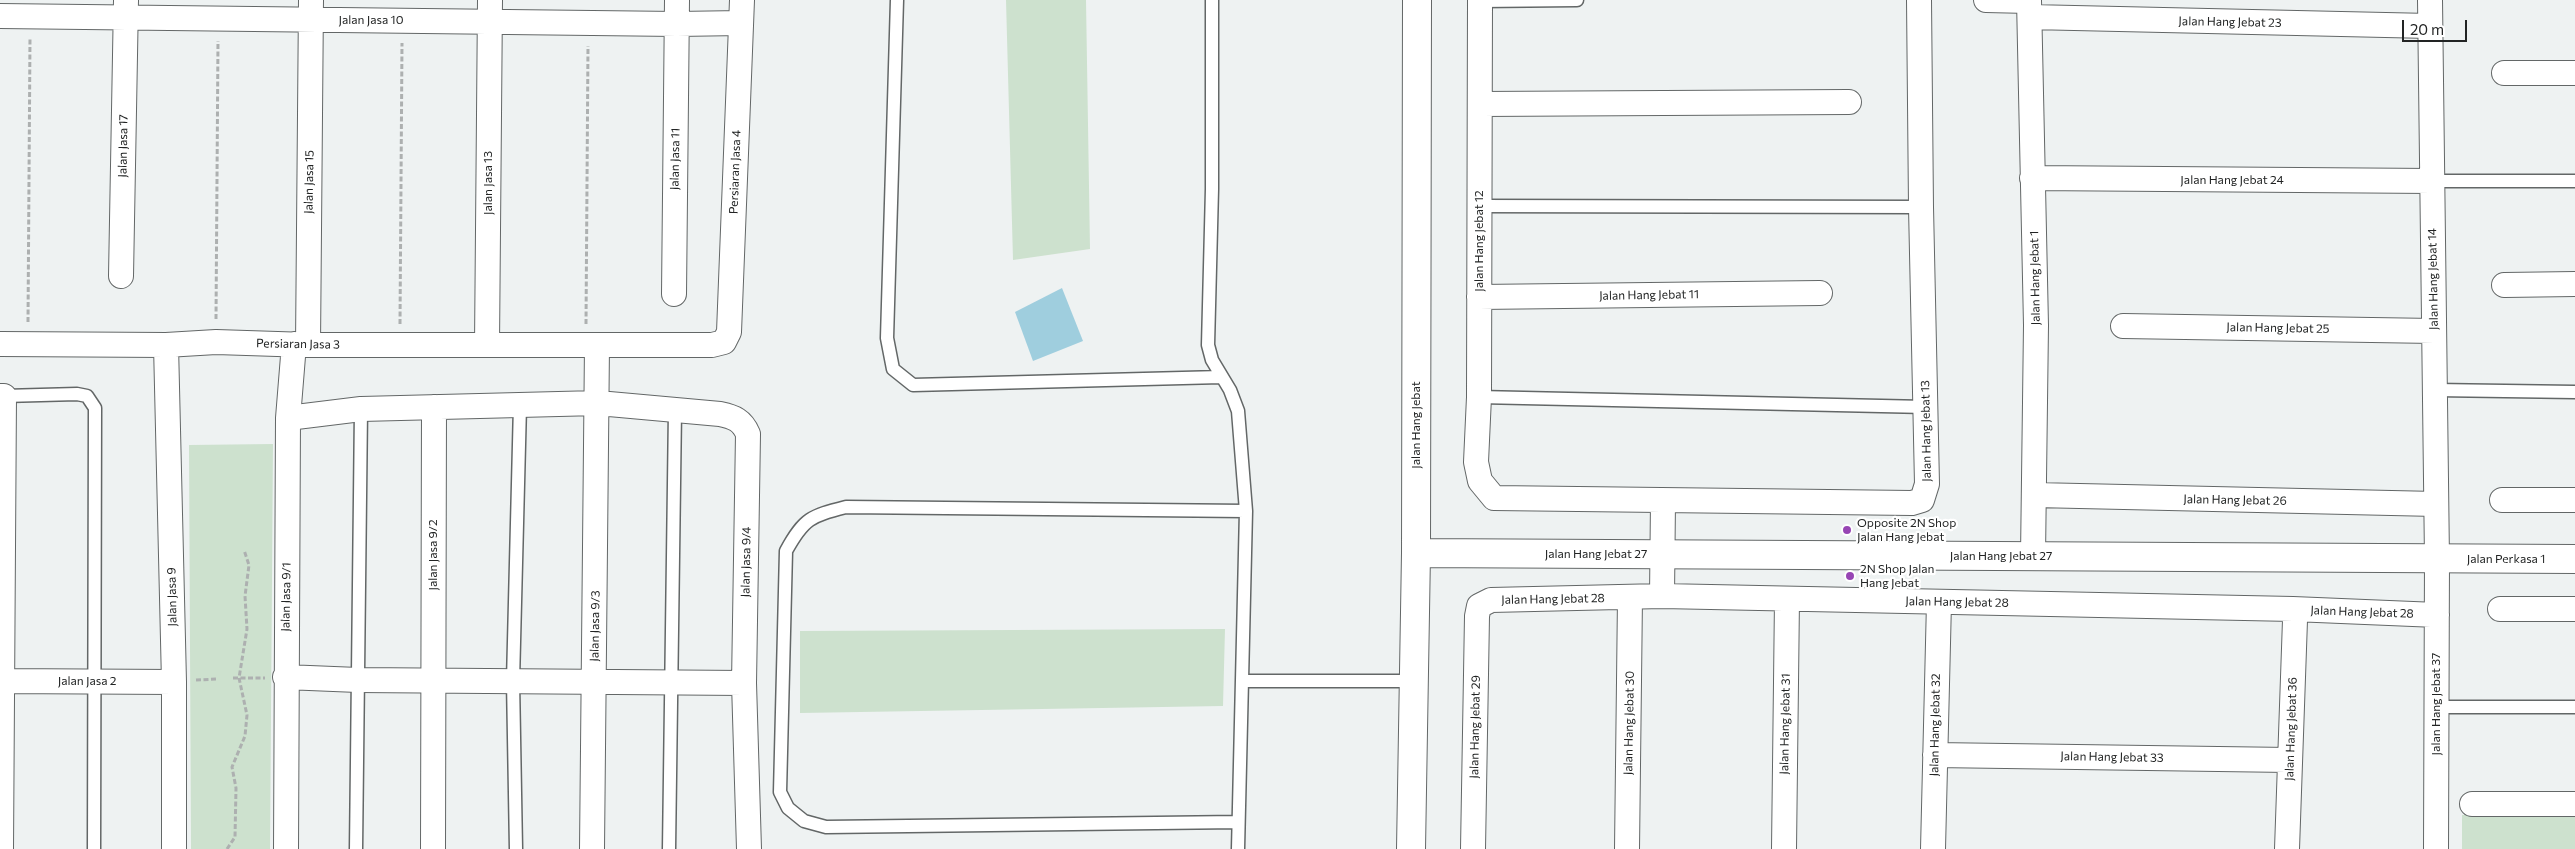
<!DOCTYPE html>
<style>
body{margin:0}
#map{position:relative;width:2575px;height:849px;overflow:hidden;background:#eef2f2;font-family:Commissioner,sans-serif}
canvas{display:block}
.scale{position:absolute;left:2402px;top:20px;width:65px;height:22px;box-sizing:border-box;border:2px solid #222424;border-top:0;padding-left:6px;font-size:15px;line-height:18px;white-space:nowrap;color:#222424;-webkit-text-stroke:4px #fff;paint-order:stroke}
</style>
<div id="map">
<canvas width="2575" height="849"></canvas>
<div class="scale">20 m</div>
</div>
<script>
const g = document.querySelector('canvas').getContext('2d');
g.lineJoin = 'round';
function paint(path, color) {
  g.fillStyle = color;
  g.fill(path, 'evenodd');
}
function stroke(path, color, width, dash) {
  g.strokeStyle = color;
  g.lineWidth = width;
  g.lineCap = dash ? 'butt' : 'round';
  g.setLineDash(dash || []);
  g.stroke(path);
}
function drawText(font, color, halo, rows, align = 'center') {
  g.font = font + ' Commissioner,sans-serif';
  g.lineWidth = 4.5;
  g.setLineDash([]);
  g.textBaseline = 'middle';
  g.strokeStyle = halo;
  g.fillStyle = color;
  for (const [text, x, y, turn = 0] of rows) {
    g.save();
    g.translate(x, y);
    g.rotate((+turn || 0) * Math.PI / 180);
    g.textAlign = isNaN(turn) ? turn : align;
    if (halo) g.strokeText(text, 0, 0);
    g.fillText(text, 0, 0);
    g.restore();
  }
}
const green = new Path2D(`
 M1006,0H1086L1090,249L1013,260Z
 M273,444L270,849H191L189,445Z
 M1225,629L1223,706L800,713V631Z
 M2462,815L2575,816V849H2462Z`);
const building = new Path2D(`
 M1062,288L1083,341L1033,361L1015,312Z`);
const path = new Path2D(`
 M216,319L218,41
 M28,322L30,38
 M400,324L402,43
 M586,324L588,46
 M233,678H265
 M196,680L217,679
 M227,849L235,837L236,788L232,767L245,736L247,715L239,678L247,629L245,596L249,565L244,550`);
const service = new Path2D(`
 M897,0L887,338L893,369L913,385L1221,377
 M1212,0V189L1208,345L1212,360L1230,390L1238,411L1246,511L1238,849
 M1480,1L1577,0
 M2432,181H2575
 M1479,206L1921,207
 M2435,390L2575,392
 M4,396L77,394L87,396L95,408L94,849
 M1479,397L1926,407
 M1243,681H1414
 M2436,707H2575
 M1238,822L826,827L804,821L788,808L780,792L786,551C804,518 811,516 846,507L1246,511
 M356,849L361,409
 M516,849L513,681L520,405
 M669,849L675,410`);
const minor = new Path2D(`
 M1480,0L1479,397L1476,462L1480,481L1494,498L1912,503L1922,500L1927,484L1921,207L1919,0
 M1986,0L2029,1
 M2029,0L2036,325L2033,556
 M2430,0L2437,559L2436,849
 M0,16L677,24L741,23
 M2030,17L2430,26
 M2504,73H2575
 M1480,104L1849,102
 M2032,178L2432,181
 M121,276L126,0
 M2504,285L2575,284
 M674,294L677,0
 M1479,297L1820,293
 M2123,326L2434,331
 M0,344L166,345L216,342L308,345H712L724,342L729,332L742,0
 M166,345L174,682V849
 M308,345L311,0
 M487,345L490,0
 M0,396H4L1,849
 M288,418L361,409L598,403L720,414C734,417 742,420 748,434L744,683L749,849
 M2035,495L2436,504
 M2502,500H2575
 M1662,596L1663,501
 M2500,609H2575
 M285,677L358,680L744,683
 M0,681L174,682
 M1935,755L2289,760
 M2472,804H2575
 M286,849L288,418L294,344
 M433,849L434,407
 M592,849L597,345
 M1473,849L1477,616L1479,606L1491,600L1662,596L2293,609L2437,615
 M1627,849L1630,597
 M1784,849L1787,599
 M1933,849L1939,602
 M2287,849L2295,620L2293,609`);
const tertiary = new Path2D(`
 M1416,553L2575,559
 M1411,849L1416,553L1417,0`);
const markers = [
 [1847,530,5,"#9745b4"],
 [1850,576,5,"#9745b4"]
];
const streetNames = [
 ["Jalan Jasa 10",371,20],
 ["Jalan Hang Jebat 23",2230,22,1],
 ["Jalan Jasa 17",123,146,-89],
 ["Jalan Jasa 11",675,159,-89],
 ["Persiaran Jasa 4",735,172,-88],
 ["Jalan Hang Jebat 24",2232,180],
 ["Jalan Jasa 15",309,182,-89],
 ["Jalan Jasa 13",488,183,-90],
 ["Jalan Hang Jebat 12",1479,241,-90],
 ["Jalan Hang Jebat 1",2035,278,-91],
 ["Jalan Hang Jebat 14",2433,279,-91],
 ["Jalan Hang Jebat 11",1649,295,-1],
 ["Jalan Hang Jebat 25",2278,328,1],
 ["Persiaran Jasa 3",298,344,1],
 ["Jalan Hang Jebat",1416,425,-90],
 ["Jalan Hang Jebat 13",1926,431,-91],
 ["Jalan Hang Jebat 26",2235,500,1],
 ["Jalan Hang Jebat 27",1596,554],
 ["Jalan Jasa 9/2",433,555,-90],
 ["Jalan Hang Jebat 27",2001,556],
 ["Jalan Perkasa 1",2506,559],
 ["Jalan Jasa 9/4",746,562,-89],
 ["Jalan Jasa 9",172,597,-91],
 ["Jalan Jasa 9/1",286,597,-89],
 ["Jalan Hang Jebat 28",1553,599,-1],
 ["Jalan Hang Jebat 28",1957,602,1],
 ["Jalan Hang Jebat 28",2362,612,2],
 ["Jalan Jasa 9/3",595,626,-89],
 ["Jalan Jasa 2",87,681],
 ["Jalan Hang Jebat 37",2436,704,-90],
 ["Jalan Hang Jebat 30",1629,723,-89],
 ["Jalan Hang Jebat 31",1785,724,-89],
 ["Jalan Hang Jebat 32",1935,725,-89],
 ["Jalan Hang Jebat 29",1475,727,-89],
 ["Jalan Hang Jebat 36",2291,729,-88],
 ["Jalan Hang Jebat 33",2112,757,1]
];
const poiNames = [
 ["Opposite 2N Shop",1857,523],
 ["Jalan Hang Jebat",1857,537],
 ["2N Shop Jalan",1860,569],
 ["Hang Jebat",1860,583]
];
paint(green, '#cde1ce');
paint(building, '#9fcede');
stroke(service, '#636767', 15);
stroke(minor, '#636767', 26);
stroke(tertiary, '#636767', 30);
stroke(path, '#adb0b0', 3, [5, 2.5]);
stroke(service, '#fff', 12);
stroke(minor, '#fff', 24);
stroke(tertiary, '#fff', 28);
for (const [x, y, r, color] of markers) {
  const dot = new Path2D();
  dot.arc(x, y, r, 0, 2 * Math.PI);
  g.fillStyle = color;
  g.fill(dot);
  stroke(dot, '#fff', 2);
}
drawText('12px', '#222424', '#fff', streetNames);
drawText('12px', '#222424', '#fff', poiNames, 'left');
</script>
